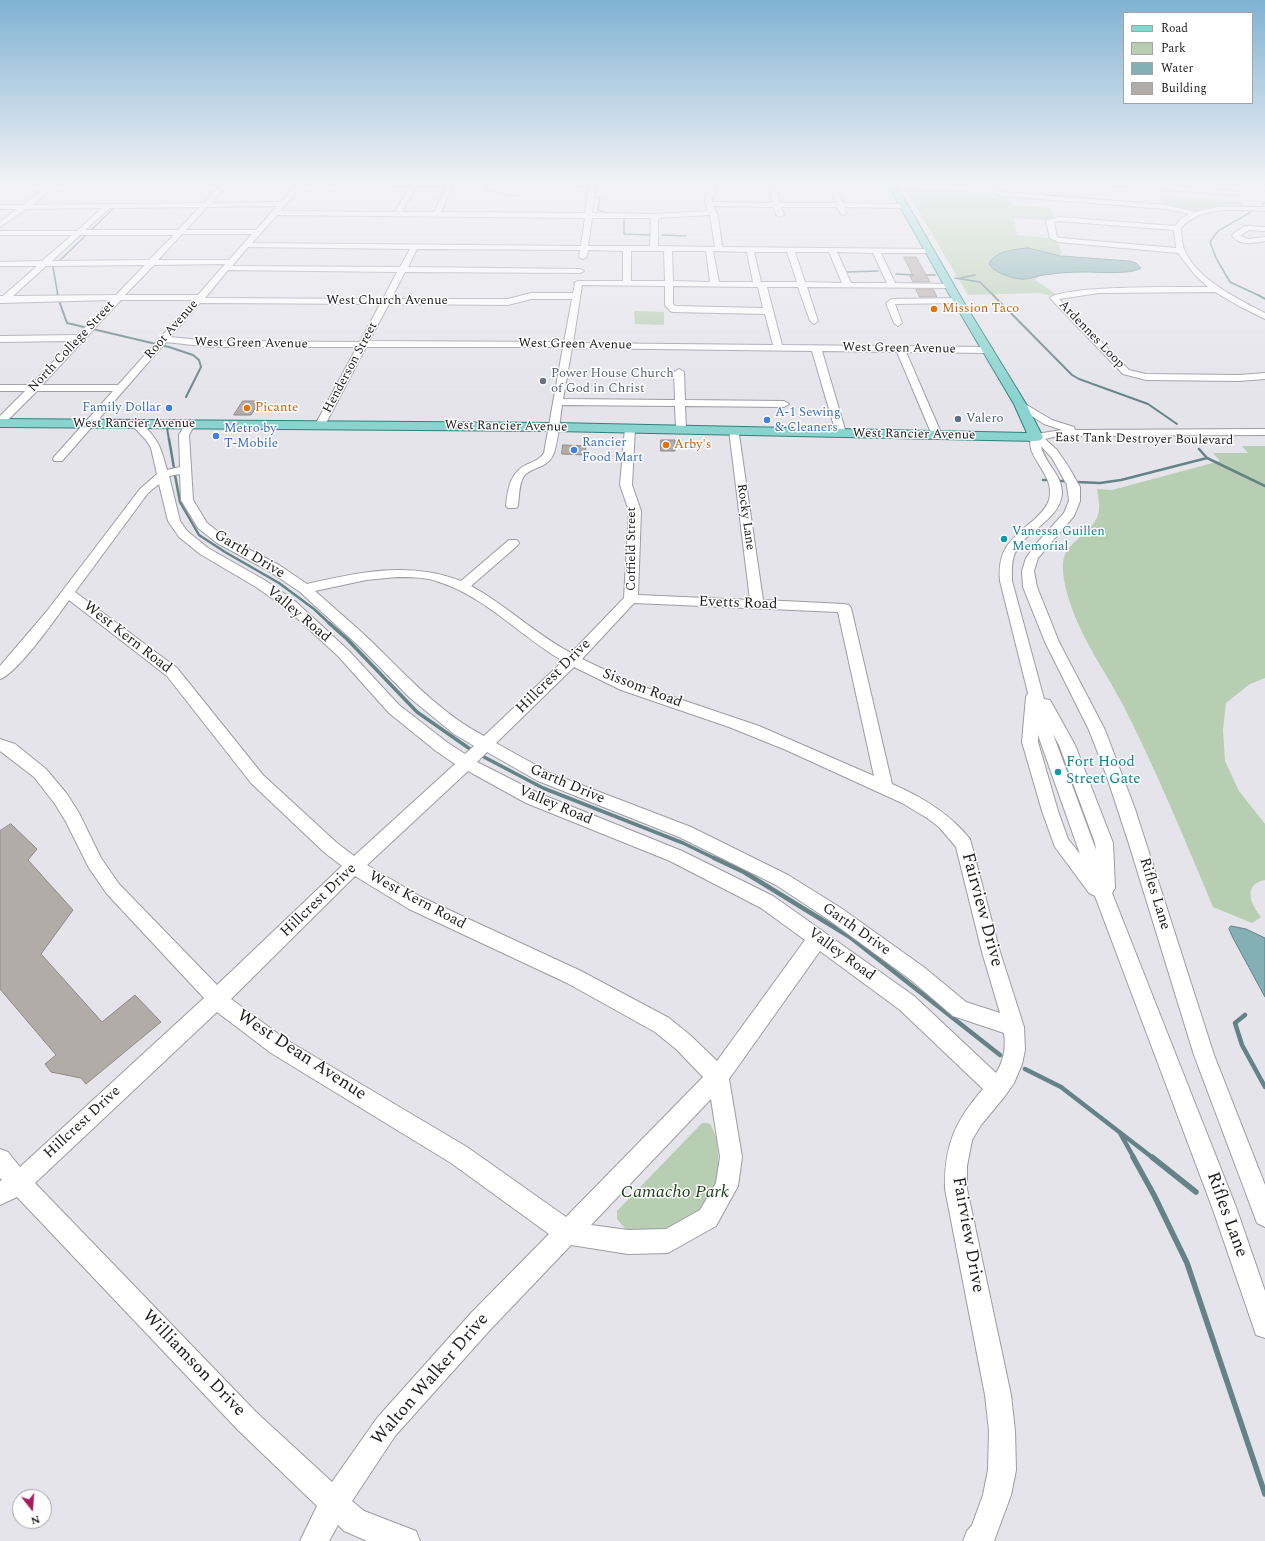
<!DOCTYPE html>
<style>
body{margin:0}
#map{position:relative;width:1265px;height:1541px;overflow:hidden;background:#e5e4eb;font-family:Spectral,serif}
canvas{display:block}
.legend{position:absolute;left:1123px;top:12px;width:130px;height:92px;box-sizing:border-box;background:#fff;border:1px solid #a5a4a5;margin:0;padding:5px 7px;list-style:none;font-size:12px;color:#1d1c1e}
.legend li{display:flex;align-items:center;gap:8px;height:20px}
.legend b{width:20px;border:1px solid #a5a4a5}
.north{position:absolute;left:12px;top:1489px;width:40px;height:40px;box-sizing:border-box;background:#fff;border:1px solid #a5a4a5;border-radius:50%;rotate:163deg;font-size:11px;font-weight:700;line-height:16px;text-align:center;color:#1d1c1e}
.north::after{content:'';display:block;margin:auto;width:14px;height:18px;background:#a71b5f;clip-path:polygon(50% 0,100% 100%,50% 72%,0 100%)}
</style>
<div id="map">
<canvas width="1265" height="1541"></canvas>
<ul class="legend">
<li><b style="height:5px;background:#8ad3cf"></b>Road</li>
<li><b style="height:11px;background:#b8ceb3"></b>Park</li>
<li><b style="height:11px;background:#84afb4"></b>Water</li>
<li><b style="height:11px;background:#b2aca8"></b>Building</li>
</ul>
<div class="north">N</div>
</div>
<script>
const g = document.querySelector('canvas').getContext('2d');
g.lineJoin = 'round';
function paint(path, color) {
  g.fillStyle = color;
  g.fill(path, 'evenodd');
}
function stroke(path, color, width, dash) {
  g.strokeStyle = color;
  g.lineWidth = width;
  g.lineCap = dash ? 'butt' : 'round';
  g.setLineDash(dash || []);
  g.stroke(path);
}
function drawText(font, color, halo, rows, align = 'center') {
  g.font = font + ' Spectral,serif';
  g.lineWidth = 3;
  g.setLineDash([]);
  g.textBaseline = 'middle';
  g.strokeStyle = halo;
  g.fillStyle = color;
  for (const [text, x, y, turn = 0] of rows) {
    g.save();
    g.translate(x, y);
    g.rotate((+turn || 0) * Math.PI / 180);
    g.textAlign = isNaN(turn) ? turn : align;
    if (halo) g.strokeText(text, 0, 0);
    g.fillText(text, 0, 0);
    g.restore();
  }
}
const green = new Path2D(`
 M905,188L992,192L1008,197L1013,205L1051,208L1054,217L1046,220L1014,218L1017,235L1049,238L1057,241L1062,253L1035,280L1056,294L1051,296L1039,293L968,295Z
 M1159,196L1239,201L1243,206L1196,212L1163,205Z
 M634,311L664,312V325L635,324Z
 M1242,446H1265V678L1250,684L1226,703L1223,730L1225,761L1239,791L1265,824V880C1242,885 1251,904 1261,917L1252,923L1213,907C1185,840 1157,772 1124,707C1103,666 1072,627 1064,579C1063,573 1062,563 1064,558C1067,541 1097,531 1099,510C1100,504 1098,496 1097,489L1112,490L1220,461L1213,453H1248Z
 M702,1123H708L711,1125L716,1137L718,1152V1173L715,1184L699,1211L692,1219L660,1232L627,1231L617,1219V1211Z`);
const water = new Path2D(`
 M1028,248L1061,256L1130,261L1136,263L1141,268C1132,275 1097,272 1084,272C1070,272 1057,273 1044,275C1036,276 1027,280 1020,279C1011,278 992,272 989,263C996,251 1015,249 1028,248Z
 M1231,926L1246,929L1265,938V997L1233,938L1229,929Z`);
const streamFar5 = new Path2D(`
 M485,183L488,190L497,193L519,196
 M597,197L600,198L598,210L612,215
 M1263,204L1265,202
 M1251,212L1218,231L1210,242L1216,258L1230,282L1260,296
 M624,217V234L649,235
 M662,235L686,236
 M847,272L878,271
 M896,274L916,275
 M922,275H935
 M955,278L980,282L994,296
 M961,278L975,275
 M58,296L53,267L115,207`);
const streamFar4 = new Path2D(`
 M57,295L67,323L169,347L193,355L199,360L201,367L186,397
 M993,295L1072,375L1079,379L1148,404L1177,424
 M1258,295L1265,299
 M167,428L169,440`);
const streamFar3 = new Path2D(`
 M169,439L174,468
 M1207,458L1265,486
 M175,475L180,502L199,535L225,552L279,583L314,609L330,624
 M1043,480H1048
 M1058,481H1065
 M1076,482L1100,483L1121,480L1207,458L1199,449`);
const streamFar2 = new Path2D(`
 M329,623L347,639L417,712L470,749
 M484,757L543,788L683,843L716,859`);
const streamFar1 = new Path2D(`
 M714,858L744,872L850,937L1000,1055
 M1245,1015L1235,1023L1242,1045L1265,1087
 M1025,1069L1061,1087L1153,1158
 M1120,1133L1134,1158`);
const stream = new Path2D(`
 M1133,1157L1154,1195L1187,1263L1265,1494
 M1152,1157L1196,1192`);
const building = new Path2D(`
 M904,257H916L930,282H913L910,276H913Z
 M916,289H933L937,297H920Z
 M243,401H260L251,415H234Z
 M661,440H675V451H661Z
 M563,445L586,446L585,455L562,454Z
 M11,824L37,849L28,860L73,910L41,954L102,1022L135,995L161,1022L86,1084L81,1078L51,1072L45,1064L56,1055L0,989V831Z`);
const minor = new Path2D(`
 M51,183H59L32,205L204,203L222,183H229L211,203L281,202L297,183H454L441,212L585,213L589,186L531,185L528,183H596L592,213L655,214L708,211C701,193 709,197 712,183H718C717,191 712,193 712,202L773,203L769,183H775L780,203H836L828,183H834L843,203L904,204L907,206L904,208L844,207L847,213L843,215L841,214L837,207H781L784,215L780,217L776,215L774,207L713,206L718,216L722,247L929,249L933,251L932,253H881L895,283L950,284L954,286L950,288L807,287L818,321L814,324L810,321L798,287H767L782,345L987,347L992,350L987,353L906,352L942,435L937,438L932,435L897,352L822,351L846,433L841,436L836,433L812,351L572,348L563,399L675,400L674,372L679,369L684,372L685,400L784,401L789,404L784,407L685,406L686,429L681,432L676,429L675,406L562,405C560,418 558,447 552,457C546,468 532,467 524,476C519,483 519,497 518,506L516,508H508L506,506C508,488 510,472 528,464C535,461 540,459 544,453L563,347H366L325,425L320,428L315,425L357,347H211L166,342L62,461H54L53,459L54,457L113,391H37L4,424L0,425V416L25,391H0V385H31L73,341L0,342V336L78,335L111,300L0,303V296H3L37,266H0V262L42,261L72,235H0V231H77L102,208L26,209L0,227V222L17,209H0V205H23ZM304,184L306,185L410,186L395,212L280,211ZM416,186L446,187L434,212H402ZM277,206L256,230H186L207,207ZM200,207L178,230H85L110,208ZM277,215L585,218L581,246L252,243ZM710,215L715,247L658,246V218ZM592,218H651L650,246H588ZM182,234H252L229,260H158ZM80,235H174L149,260L52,261ZM248,247L410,249L400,267L232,266ZM417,249L580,250L579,257L583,259L587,257L588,250L623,251V281H578L574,283L575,284L573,293H531L508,299H391L405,272L580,273L584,271L580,269L408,267ZM631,251H664L665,281H631ZM672,251H706L710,282L673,281ZM713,251L747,252L753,282H719ZM754,252H787L797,282H761ZM795,252H829L842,283L805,282ZM837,252L873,253L887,283H851ZM225,264L198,295H125L154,265ZM145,265L116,295L13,296L46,266ZM228,270L397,272L383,299L205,298ZM582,285L665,286V305L670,311L673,312L765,314L773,345L573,343ZM673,286L758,287L763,308L675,306L673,304ZM531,299H572L564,342L369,341L389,304L508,305ZM121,300H194L118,385H42ZM200,303L380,304L360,342L211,341L170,337Z
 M994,183H1000V191L1004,192L1167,205L1195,212L1217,207H1265V211C1237,210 1201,205 1181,228C1181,235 1182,243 1184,249C1196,279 1238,299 1265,313V319L1239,306L1215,292L1099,293L1059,299L1129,370L1146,374L1239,375L1265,373V379L1239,381L1146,380L1123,374L1050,298C1062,285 1184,287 1208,287L1195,275L1178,253L1058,242L1050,238L1046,221L1059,217L1175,226L1181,219L1189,214L1167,209L1003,196L995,193ZM1059,221L1174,230L1176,248L1060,238L1057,237L1054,222Z
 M1099,183H1134L1238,191L1241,193L1238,195L1102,185Z
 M1245,226L1265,227V231L1249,230L1240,236L1249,239L1265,237V241C1254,243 1240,246 1232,236L1233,234Z
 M958,298L962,301L961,303L895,304L902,323L898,326L894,323L886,303L892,299Z
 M1020,401L1052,420L1074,427L1075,430L1265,429V435L1057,436L1045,439L1057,450L1068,466L1080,487V501L1074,516L1038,558L1034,571L1037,587L1059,642L1105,730L1135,809L1214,1055L1265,1185V1227L1257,1223L1194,1055L1129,844L1106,774L1089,730L1045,642L1023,587L1022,571L1026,558L1036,544L1064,513L1069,501L1067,485L1052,458L1041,446C1044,463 1063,475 1062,494C1059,521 1027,529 1016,551C1011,560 1012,571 1012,581L1044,699L1050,700L1075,745L1113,843L1115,888L1112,893L1236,1207L1265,1291V1338L1256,1335L1253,1326L1212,1207L1095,896L1089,893L1055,847L1042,811L1022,742L1026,697L1028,693L1000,581C997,547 1013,538 1036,518C1041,513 1047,507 1049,500C1055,480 1037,467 1031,449C1030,445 1030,441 1031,437L1036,434L1062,430L1044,424L1016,406L1015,404ZM1053,734L1059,745L1095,843L1096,850ZM1038,735L1080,854L1068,839L1058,811L1038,742Z
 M136,421C141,422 143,425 146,428C160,442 162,452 167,470L180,467L179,435L186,422H194L195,424L189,435L193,500L207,523L225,537L279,565L307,584C359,572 410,561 461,581L509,540H517L519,543L517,546L471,586C506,605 535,634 571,653L624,598L629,511L620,485L625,428L626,426L630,425L635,428L632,485L641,511L638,595L750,600L729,430L730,428H738L763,600L844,604L849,605L851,608L892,784C922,797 949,813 970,839L1000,952L1024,1027L1025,1050L1022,1064L1014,1083L1005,1096L981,1125L972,1140L967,1166V1189L1011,1395L1015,1431L1016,1470L1011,1495L994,1541H963L967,1531L972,1525L983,1495L988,1470L989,1431L985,1395L945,1189C944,1146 955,1121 983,1089L900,1010L820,951L729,1079L742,1157L738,1186L716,1226L668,1253L628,1254L571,1245L490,1330L395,1436L352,1501L364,1511L416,1531L420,1541H367L344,1531L338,1525L329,1541H300L317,1506L238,1430L17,1197L0,1205V1181L2,1180L0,1178V1149L8,1152L20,1167L204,998L107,894L89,868L66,822L55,804L34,777L0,751V739L15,744L46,769L67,794L79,813L101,858L119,884L217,985L342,866L325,853L251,783L167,676L69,600C57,617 17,674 0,679V666L47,611L140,489L157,474L151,448L146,440L131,424ZM180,474L181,500L198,528L217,543L269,571L300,592L360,647L410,698L454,734L474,746L465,754L448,743L399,705L349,651L296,602L266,581L208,548L187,531L180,521L169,476ZM159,484L168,521L179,537L200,554L256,587L286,608L339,657L389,713L436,751L455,764L354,856L337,843L263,775L177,668L75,592L148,493ZM397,577C411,577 426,577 439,582C486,597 521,637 563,661L484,736C440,713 407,676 372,642C353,624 334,608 315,591L366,580ZM634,603L838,612L874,776L759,726L632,683L582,659ZM574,667L621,690L729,727L786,750L902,803L927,818L939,827L956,847L982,952L1000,1013L966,1002L925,968L841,908L788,875L691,827L550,773L496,743ZM487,752L538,781L679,837L776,885L829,920L911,980L953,1016L1004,1033C1006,1047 1004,1061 996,1073L914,996L773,896L682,851L538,793L477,762ZM468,771L526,803L670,861L761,908L805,940L717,1061L690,1035L669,1018L581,971L421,897L367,865ZM355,876L409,909L567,983L655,1032L676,1049L703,1077L566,1217L467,1147L285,1039L231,999ZM217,1012L271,1053L451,1163L549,1234L472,1312L377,1418L332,1482L256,1412L35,1183ZM711,1099L720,1157L716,1183L700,1210L666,1229L628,1230L591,1225Z`);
const major = new Path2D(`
 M887,183H895L963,301L1026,404L1043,437L1041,440L1036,441L555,431L0,427V419L555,423L1027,433L1014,404L953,301Z`);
const markers = [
 [934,309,4,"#e8710a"],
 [543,381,4,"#6b7280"],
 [169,408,4,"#3f7fe0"],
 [247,408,4,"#e8710a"],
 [958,419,4,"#5c6f8a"],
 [767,420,4,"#3f7fe0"],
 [216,436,4,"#3f7fe0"],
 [666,445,4,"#e8710a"],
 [574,450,4,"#3f7fe0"],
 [1004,539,4,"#0f9aa8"],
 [1058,772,4,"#0f9aa8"]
];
const farStreetnames = [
 ["West Church Avenue",387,301],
 ["Root Avenue",172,330,-49],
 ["Ardennes Loop",1091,335,46],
 ["West Green Avenue",251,344,1],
 ["West Green Avenue",575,345,1],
 ["North College Street",72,347,-47],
 ["West Green Avenue",899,349,1],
 ["Henderson Street",351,368,-62],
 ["West Rancier Avenue",134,424],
 ["West Rancier Avenue",506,427,1],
 ["West Rancier Avenue",914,435,1],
 ["East Tank Destroyer Boulevard",1144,440,1],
 ["Rocky Lane",745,517,82],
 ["Coffield Street",632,549,-90]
];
const farFoodnames = [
 ["Mission Taco",942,309],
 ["Picante",255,408],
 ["Arby's",674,445]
];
const farWorshipnames = [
 ["Power House Church",551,374],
 ["of God in Christ",551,389]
];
const farShopnames = [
 ["Family Dollar",161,408,"right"],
 ["A-1 Sewing",775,413],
 ["& Cleaners",775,428],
 ["Metro by",224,429],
 ["T-Mobile",224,444],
 ["Rancier",582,443],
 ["Food Mart",582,458]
];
const farServicenames = [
 ["Valero",966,419]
];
const farCulturenames = [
 ["Vanessa Guillen",1012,532],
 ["Memorial",1012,547]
];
const streetNames = [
 ["Garth Drive",249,555,31],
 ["Evetts Road",738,604,2],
 ["Valley Road",298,615,40],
 ["West Kern Road",127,638,38],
 ["Hillcrest Drive",554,677,-45],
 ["Sissom Road",642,689,21],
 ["Garth Drive",567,785,23],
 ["Valley Road",555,806,23],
 ["Rifles Lane",1154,894,73],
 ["Hillcrest Drive",319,901,-44],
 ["West Kern Road",417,901,28],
 ["Garth Drive",856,930,35],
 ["Valley Road",841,955,36],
 ["Hillcrest Drive",83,1123,-43]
];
const cultureNames = [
 ["Fort Hood",1066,763],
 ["Street Gate",1066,780]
];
const nearStreetnames = [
 ["Fairview Drive",981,910,75],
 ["West Dean Avenue",301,1056,33],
 ["Rifles Lane",1226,1215,70],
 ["Fairview Drive",967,1235,80],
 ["Williamson Drive",193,1364,46],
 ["Walton Walker Drive",431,1380,-49]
];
const nearParknames = [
 ["Camacho Park",675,1193]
];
paint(green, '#b8ceb3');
paint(water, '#84afb4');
stroke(water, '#658387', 1);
stroke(streamFar5, '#658387', 1.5);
stroke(streamFar4, '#658387', 2);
stroke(streamFar3, '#658387', 2.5);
stroke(streamFar2, '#658387', 3.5);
stroke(streamFar1, '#658387', 4.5);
stroke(stream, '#658387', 5.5);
paint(building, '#b2aca8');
stroke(building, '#8f8986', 1);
stroke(minor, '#9d9ca2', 2);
stroke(major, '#31807c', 2);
paint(minor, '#fff');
paint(major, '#8ad3cf');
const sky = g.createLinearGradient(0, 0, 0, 399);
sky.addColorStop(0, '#80b2d3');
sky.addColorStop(0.46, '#f3f3f6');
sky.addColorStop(1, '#f3f3f600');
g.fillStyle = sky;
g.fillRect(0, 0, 1265, 399);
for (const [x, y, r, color] of markers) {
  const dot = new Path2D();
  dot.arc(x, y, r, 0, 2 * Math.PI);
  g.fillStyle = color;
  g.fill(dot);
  stroke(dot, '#fff', 1.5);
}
drawText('13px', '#1d1c1e', '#fff', farStreetnames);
drawText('13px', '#c56008', '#fff', farFoodnames, 'left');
drawText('13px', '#5b616d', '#fff', farWorshipnames, 'left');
drawText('13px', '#366cbe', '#fff', farShopnames, 'left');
drawText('13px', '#4e5e75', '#fff', farServicenames, 'left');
drawText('13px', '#0d838f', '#fff', farCulturenames, 'left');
drawText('15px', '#1d1c1e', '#fff', streetNames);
drawText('15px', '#0d838f', '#fff', cultureNames, 'left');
drawText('18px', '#1d1c1e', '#fff', nearStreetnames);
drawText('italic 18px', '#1c3e16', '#fff', nearParknames);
</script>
